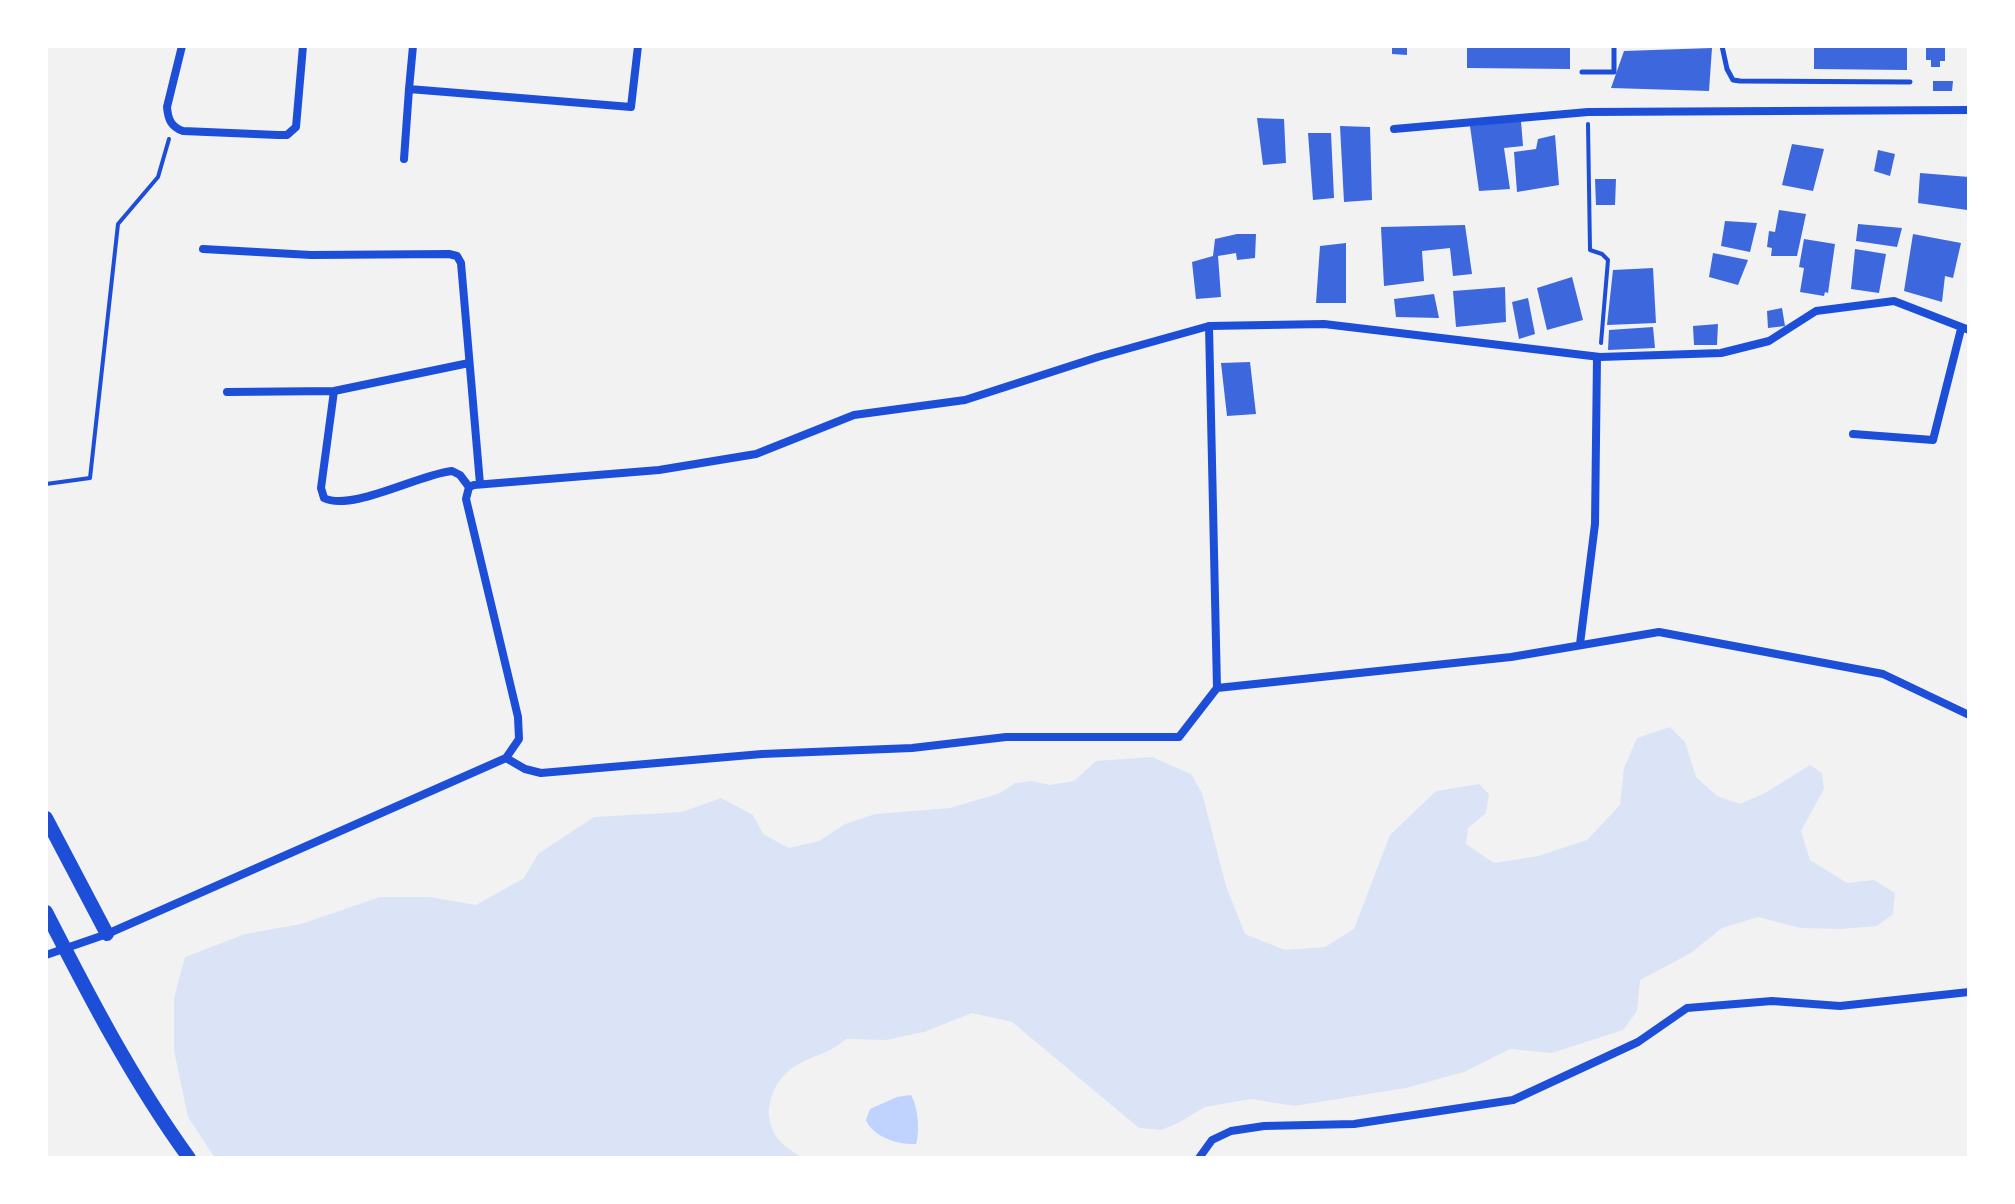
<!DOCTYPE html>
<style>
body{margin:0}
#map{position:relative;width:2015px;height:1204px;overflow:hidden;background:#f2f2f2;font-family:Lato,sans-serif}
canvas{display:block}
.frame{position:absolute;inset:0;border:48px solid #fff;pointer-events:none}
</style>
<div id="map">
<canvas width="2015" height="1204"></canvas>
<div class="frame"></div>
</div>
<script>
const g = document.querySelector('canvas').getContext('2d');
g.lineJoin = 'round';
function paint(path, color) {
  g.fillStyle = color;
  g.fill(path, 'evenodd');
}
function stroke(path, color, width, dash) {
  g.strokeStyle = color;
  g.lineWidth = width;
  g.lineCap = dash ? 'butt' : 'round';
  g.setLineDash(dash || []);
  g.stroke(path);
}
const green = new Path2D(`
 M1670,727L1685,742L1696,777L1717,796L1740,804L1765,793L1810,765L1822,773L1824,789L1801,831L1810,860L1847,883L1874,880L1895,893L1893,914L1877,926L1841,929L1800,928L1758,917L1722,928L1691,953L1640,980L1637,1011L1623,1030L1552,1053L1510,1049L1464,1072L1406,1088L1294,1106L1251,1099L1205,1107L1178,1123L1161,1130L1139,1128L1012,1022L972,1013L924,1032L886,1040L846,1039C826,1056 817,1053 797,1065C772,1079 759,1114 778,1139C784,1146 794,1152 802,1158H215L188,1117L174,1051V998L185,957L245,934L301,924L380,897H430L476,905L524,878L538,854L594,817L682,812L721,798L753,815L763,834L789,848L819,841L845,824L875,814L950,808L1000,793L1015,783L1032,781L1050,785L1074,781L1096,761L1152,757L1191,774L1202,793L1226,886L1245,934L1285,950L1325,947L1354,929L1390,835L1436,791L1479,784L1489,794L1486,813L1468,828L1466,844L1494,863L1538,856L1587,840L1620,805L1624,768L1637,738Z`);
const water = new Path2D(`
 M911,1095C918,1107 920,1131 916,1144C898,1145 873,1137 866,1120L870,1109L897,1097Z`);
const building = new Path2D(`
 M1392,46H1407V55L1392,54Z
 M1467,46H1570V69L1467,68Z
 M1814,46H1907V70L1814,69Z
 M1926,46H1945V61H1940V67H1931V60H1926Z
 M1712,48L1709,91L1611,88L1624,51Z
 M1933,81H1953L1952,91H1933Z
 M1257,118L1284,119L1286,163L1263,165Z
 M1521,121L1523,146L1504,148L1510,189L1479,191L1470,126Z
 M1340,126L1370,127L1372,200L1344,202Z
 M1308,133H1331L1334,198L1313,200Z
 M1555,135L1559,185L1517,192L1514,152L1536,149L1538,139Z
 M1792,144L1824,149L1813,191L1782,185Z
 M1878,150L1895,154L1890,176L1874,171Z
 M1920,173L1969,177L1967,210L1918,203Z
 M1595,179H1616L1615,205H1596Z
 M1779,210L1806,214L1797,256H1771L1772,248L1767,247L1769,231L1775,232Z
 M1725,221L1757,223L1750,252L1721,246Z
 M1858,224L1902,228L1897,247L1856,241Z
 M1465,225L1472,274L1453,276L1450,248L1422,251L1424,281L1384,286L1381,227Z
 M1237,234H1256L1255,258L1237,260L1236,253L1218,256L1221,297L1196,299L1192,262L1213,256L1215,239Z
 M1913,234L1961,243L1953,278L1945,276L1942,302L1904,291Z
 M1804,239L1835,244L1828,293L1825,292L1824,296L1800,292L1804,268L1799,267Z
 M1346,243V303H1316L1320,246Z
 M1855,249L1886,254L1879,293L1851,289Z
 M1713,253L1748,260L1738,285L1709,277Z
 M1653,268L1656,323L1607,325L1613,270Z
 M1572,277L1583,320L1547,330L1537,288Z
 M1505,287L1506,322L1456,327L1453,291Z
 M1434,294L1439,318L1396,317L1394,299Z
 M1528,298L1535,334L1519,339L1512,302Z
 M1782,308L1785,326L1768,328L1767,311Z
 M1718,324L1717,345H1694L1693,326Z
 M1653,327L1655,348L1608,350L1609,330Z
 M1250,362L1256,414L1227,416L1221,363Z`);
const path = new Path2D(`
 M1588,124L1590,250L1602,254L1608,260L1601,343
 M46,484L90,478L118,224L158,177L169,139`);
const service = new Path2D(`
 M1722,46L1727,69L1733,80L1740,81L1910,82
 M1582,72H1614V46`);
const minor = new Path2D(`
 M182,46L167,107C168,119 171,127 183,131L278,135H287L296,127L303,46
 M409,89L413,46
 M1394,129L1588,112L1969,110
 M404,159L409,89L631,107L638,46
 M203,249L311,255L449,254L457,256L461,263L480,484
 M334,391L321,488L324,498C351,512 420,474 452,471L460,475L469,487
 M227,392L334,391L469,363
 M1853,434L1933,440L1961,329
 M1580,644L1595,524L1597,357
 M1217,688L1511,657L1659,632L1883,674L1969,715
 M506,758L525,769L541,773L762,754L912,748L1006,737H1179L1217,688L1209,326
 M46,955L107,934L506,758L519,739L518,717L466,499L469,487L474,485L659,470L756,454L854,415L965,400L1098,357L1209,326L1324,324L1600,357L1721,353L1769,341L1816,311L1894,301L1969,330
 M1199,1158L1212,1140L1231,1131L1264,1126L1354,1124L1513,1100L1638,1042L1687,1008L1772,1001L1840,1006L1969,992`);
const tertiary = new Path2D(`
 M46,818L107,934
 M46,912C89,996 133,1081 189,1158`);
paint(green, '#dbe4f7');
paint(water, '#bfd3fe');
paint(building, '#3d67dc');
stroke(path, '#1d4ed8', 4);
stroke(service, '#1d4ed8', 5);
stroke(minor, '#1d4ed8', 8);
stroke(tertiary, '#1d4ed8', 14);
</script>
